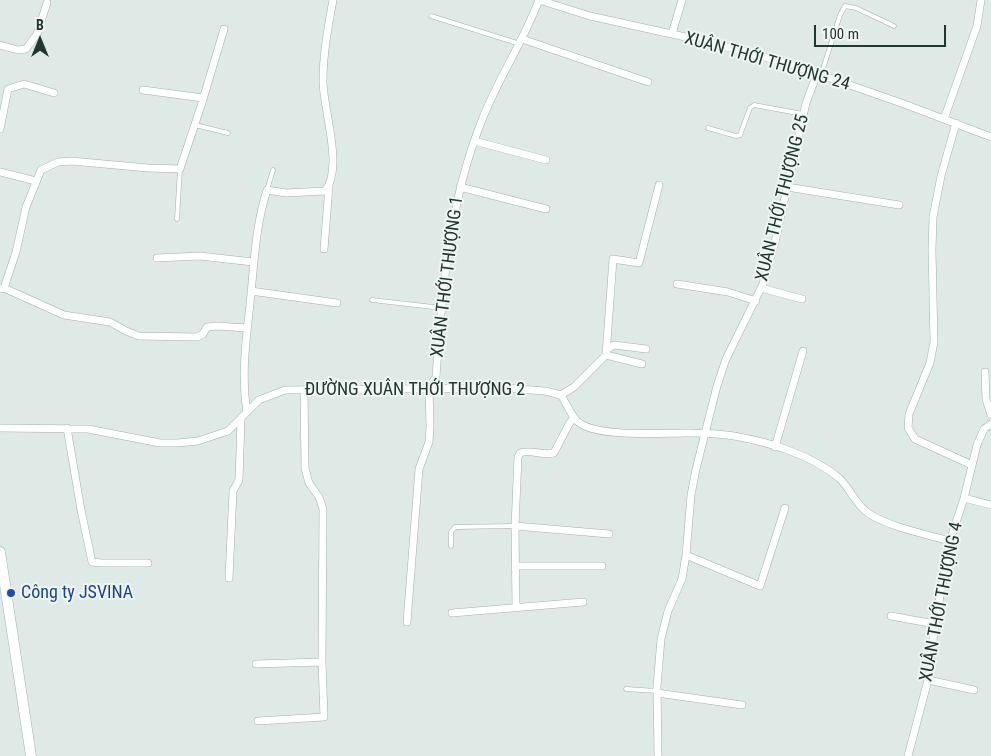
<!DOCTYPE html>
<meta charset="utf-8">
<style>
body{margin:0}
#map{position:relative;width:991px;height:756px;overflow:hidden;background:#dfe9e5;font-family:"Roboto Condensed",sans-serif}
canvas{display:block}
.north{position:absolute;left:15px;top:15px;width:50px;height:50px;-webkit-text-stroke:4px #eff6f2;paint-order:stroke;rotate:0deg;font-size:14px;font-weight:700;line-height:20px;text-align:center;color:#223731}
.north::after{content:'';display:block;margin:auto;width:18px;height:22px;background:#223731;clip-path:polygon(50% 0,100% 100%,50% 72%,0 100%)}
.scale{position:absolute;left:814px;top:25px;width:132px;height:22px;box-sizing:border-box;border:2px solid #223731;border-top:0;padding-left:6px;font-size:15px;line-height:18px;white-space:nowrap;color:#223731;-webkit-text-stroke:4px #eff6f2;paint-order:stroke}
</style>
<div id="map">
<canvas width="991" height="756"></canvas>
<div class="north">B</div>
<div class="scale">100 m</div>
</div>
<script>
const g = document.querySelector('canvas').getContext('2d');
g.lineJoin = 'round';
function stroke(path, color, width, dash) {
  g.strokeStyle = color;
  g.lineWidth = width;
  g.lineCap = dash ? 'butt' : 'round';
  g.setLineDash(dash || []);
  g.stroke(path);
}
function drawText(font, color, halo, rows, align = 'center') {
  g.font = font + ' "Roboto Condensed",sans-serif';
  g.lineWidth = 4;
  g.setLineDash([]);
  g.textBaseline = 'middle';
  g.strokeStyle = halo;
  g.fillStyle = color;
  for (const [text, x, y, turn = 0] of rows) {
    g.save();
    g.translate(x, y);
    g.rotate((+turn || 0) * Math.PI / 180);
    g.textAlign = isNaN(turn) ? turn : align;
    if (halo) g.strokeText(text, 0, 0);
    g.fillText(text, 0, 0);
    g.restore();
  }
}
const lane = new Path2D(`
 M431,16L520,44
 M821,75L840,15L845,6L856,8L894,26
 M195,125L228,133
 M708,128L736,136L740,135L750,108L754,105L803,114
 M267,190L273,170
 M177,219L180,169
 M372,300L442,308
 M451,546V532L455,527L514,526
 M626,689L657,691`);
const street = new Path2D(`
 M539,0L590,16L708,42L787,63L904,104L991,137
 M672,34L682,0
 M522,39L648,82
 M0,45L18,50L26,49L37,34L47,3
 M143,90L203,98
 M944,119L977,26L981,0
 M956,123L941,176L933,217L932,250L934,342L930,363L909,414L908,428L915,439L972,465
 M0,129L8,89L24,84L54,93
 M474,141L546,160
 M0,172L36,181
 M460,187L546,209
 M787,187L899,205
 M324,249L329,186
 M157,258L200,256L253,262
 M677,284L728,292L756,301
 M4,288L16,252L26,207L41,170L58,162L71,161L148,168L180,169L201,106L224,29
 M761,288L802,299
 M0,289L4,288L64,315L110,322L126,331L139,336L197,337L203,334L207,327L217,326L247,328
 M251,291L337,303
 M606,350L614,345L646,349
 M606,355L642,364
 M985,372L986,399L991,415
 M429,388L436,377C442,290 449,202 482,120C498,79 523,42 539,0
 M561,395L574,387L606,355L613,259L639,263L659,185
 M247,412C241,376 246,340 250,304C254,266 255,227 267,190L286,193L325,191C344,168 323,109 323,81C323,54 328,27 333,0
 M0,428L88,429L160,443H177L198,441L228,431L259,400L285,390L506,388L545,391L561,395C566,403 571,415 577,421C596,439 667,432 693,433C706,433 721,434 734,436C769,442 812,455 839,478C850,488 855,504 868,513C889,527 925,534 950,541
 M67,428L81,510L92,562L101,563H148
 M775,447L803,351
 M964,498L991,505
 M515,526L609,534
 M686,555L760,586L785,508
 M515,566H602
 M229,578L233,491L239,480L241,419
 M516,607L515,526L518,457L520,453C531,449 543,456 554,453L569,424L574,417
 M452,613L583,602
 M891,616L935,624
 M407,622L419,469L429,442L430,427L429,388
 M256,664L322,662
 M928,680L974,690
 M657,693L742,705
 M258,721L324,717L322,662L323,509L319,497L309,483L305,468L304,390
 M658,756L657,686L661,639L668,611L682,579L686,555L691,495L696,469L717,386L726,359L763,284L775,242L806,103L817,74
 M908,756L928,680L935,624L950,541L964,498L977,445L984,429L991,424`);
const secondary = new Path2D(`
 M0,552L31,756`);
const markers = [
 [11,593,5,"#1a4fb4"]
];
const streetNames = [
 ["XUÂN THỚI THƯỢNG 24",767,62,16],
 ["XUÂN THỚI THƯỢNG 25",783,198,-76],
 ["XUÂN THỚI THƯỢNG 1",448,277,-83],
 ["ĐƯỜNG XUÂN THỚI THƯỢNG 2",415,390],
 ["XUÂN THỚI THƯỢNG 4",942,602,-79]
];
const transitNames = [
 ["Công ty JSVINA",21,593]
];
stroke(lane, '#a3b0ab', 5);
stroke(street, '#a3b0ab', 8);
stroke(secondary, '#a0b4ac', 11);
stroke(lane, '#fff', 4);
stroke(street, '#fff', 7);
stroke(secondary, '#fff', 10);
for (const [x, y, r, color] of markers) {
  const dot = new Path2D();
  dot.arc(x, y, r, 0, 2 * Math.PI);
  g.fillStyle = color;
  g.fill(dot);
  stroke(dot, '#eff6f2', 2);
}
drawText('18px', '#223731', '#eff6f2', streetNames);
drawText('18px', '#164399', '#eff6f2', transitNames, 'left');
</script>
